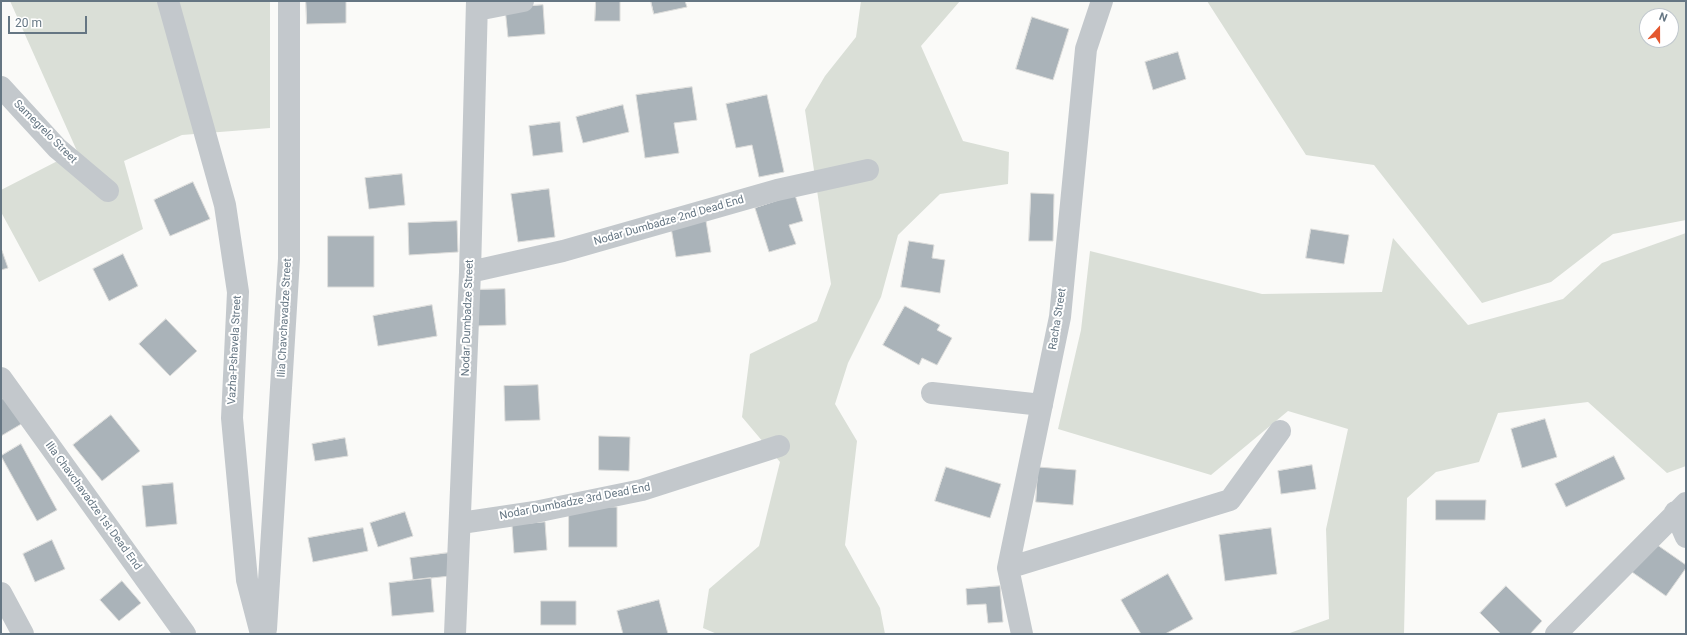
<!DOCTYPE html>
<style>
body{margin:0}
#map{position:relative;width:1687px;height:635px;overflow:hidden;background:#fafaf8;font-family:Roboto,sans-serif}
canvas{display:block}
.frame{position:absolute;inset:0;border:2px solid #657683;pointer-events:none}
.north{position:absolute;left:1639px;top:8px;width:40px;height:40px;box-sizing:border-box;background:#fff;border:1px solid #c1c8cd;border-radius:50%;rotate:21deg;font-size:11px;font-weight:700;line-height:16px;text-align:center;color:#657683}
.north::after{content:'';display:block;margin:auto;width:14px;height:18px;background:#e4572e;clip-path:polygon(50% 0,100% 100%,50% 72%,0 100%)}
.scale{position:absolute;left:8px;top:16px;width:79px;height:18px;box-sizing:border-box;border:2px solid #657683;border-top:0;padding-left:5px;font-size:12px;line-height:14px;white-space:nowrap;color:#657683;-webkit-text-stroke:3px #fff;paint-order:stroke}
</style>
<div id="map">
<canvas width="1687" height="635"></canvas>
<div class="frame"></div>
<div class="north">N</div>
<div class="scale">20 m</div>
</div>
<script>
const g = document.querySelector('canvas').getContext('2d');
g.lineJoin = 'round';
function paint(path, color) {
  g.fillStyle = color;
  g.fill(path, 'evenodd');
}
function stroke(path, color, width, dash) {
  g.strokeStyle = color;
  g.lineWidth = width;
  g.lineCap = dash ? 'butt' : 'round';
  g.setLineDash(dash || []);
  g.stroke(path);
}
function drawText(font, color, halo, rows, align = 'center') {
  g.font = font + ' Roboto,sans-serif';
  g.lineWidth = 4;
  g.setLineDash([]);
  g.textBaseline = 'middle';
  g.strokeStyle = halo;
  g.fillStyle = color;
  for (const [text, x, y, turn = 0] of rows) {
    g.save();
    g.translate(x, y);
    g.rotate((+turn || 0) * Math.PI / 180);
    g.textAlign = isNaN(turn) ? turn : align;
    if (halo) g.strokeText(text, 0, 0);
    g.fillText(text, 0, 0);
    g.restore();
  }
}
const green = new Path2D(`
 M10,1H270V128L182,135L124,161L143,229L39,282L1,212V190L77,151Z
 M861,1H960L921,46L963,141L1009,152L1008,184L940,194L898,235L881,297L848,363L835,404L857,441L845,545L880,608L885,634H717L703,628L709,589L759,546L780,462L742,417L750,354L817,321L831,284L805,110L825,76L856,37Z
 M1207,1H1686V220L1613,234L1551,282L1482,303L1374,165L1306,155ZM1647,16H1671V40H1647Z
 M1686,233V466L1667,473L1588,402L1498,413L1479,462L1436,472L1407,498L1404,634H1287L1329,619L1326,529L1348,429L1288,411L1211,475L1058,429L1081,330L1090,251L1262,294L1382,292L1393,238L1468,325L1563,299L1602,263Z`);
const building = new Path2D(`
 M306,1H346V23L307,24Z
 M596,1H620V21H595Z
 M651,1H685L687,7L654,14Z
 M543,5L545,34L508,37L505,8Z
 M1032,17L1069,29L1053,80L1016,69Z
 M1178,52L1186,79L1153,90L1145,62Z
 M692,87L697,120L674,123L679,153L645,158L636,95Z
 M767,95L784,172L759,177L752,145L736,148L726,104Z
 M623,105L629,132L583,143L576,117Z
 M560,122L563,152L533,156L529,126Z
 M402,174L405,205L369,209L365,178Z
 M193,182L210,219L170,236L154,200Z
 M549,189L555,237L518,242L511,194Z
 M1031,193L1054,194L1053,241H1029Z
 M795,195L803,221L789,225L796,244L769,252L755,208Z
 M457,221L458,252L409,255L408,223Z
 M706,221L711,252L676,257L671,227Z
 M1311,229L1349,235L1344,264L1306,258Z
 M328,236H374V287H328Z
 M909,241L934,245L932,258L945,260L940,293L901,287Z
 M1,248L8,268L1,270Z
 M123,254L138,286L109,301L93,269Z
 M505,289L506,325L473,326L471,290Z
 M432,305L437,336L378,346L373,316Z
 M905,306L940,325L937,330L952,338L937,365L922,358L919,365L883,345Z
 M166,319L197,351L170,376L139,344Z
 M538,385L540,420L505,421L504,386Z
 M7,396L23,423L1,436V400Z
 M111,415L140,451L102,481L73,445Z
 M1545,419L1557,457L1522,468L1511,429Z
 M599,436L630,437L629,471L599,470Z
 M345,438L348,456L315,461L312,444Z
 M21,444L57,510L37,521L1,456Z
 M1614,456L1625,479L1566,507L1555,484Z
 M1312,465L1316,489L1281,494L1278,471Z
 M946,467L1001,484L990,518L935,501Z
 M1038,467L1076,470L1073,505L1036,502Z
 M173,483L177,524L146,527L142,486Z
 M1436,500H1486L1485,520H1436Z
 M569,507H617V547H569Z
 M405,512L413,536L378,547L370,523Z
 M545,522L547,550L514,553L512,525Z
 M363,528L368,551L313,562L308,538Z
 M1271,528L1277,574L1225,581L1219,535Z
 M52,540L65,569L35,582L23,554Z
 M1653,542L1686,565V568L1666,596L1632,572Z
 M448,553L450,576L413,580L410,558Z
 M1168,574L1193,619L1165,634H1141L1121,600Z
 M431,578L434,612L392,616L389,583Z
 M122,581L141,603L119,621L100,600Z
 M1000,586L1003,622L988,623L986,604L967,605L966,589Z
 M1506,586L1542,621L1530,634H1501L1480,613Z
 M659,600L668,634H623L617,611Z
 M541,601H576V625H541Z`);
const minor = new Path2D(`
 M168,1L225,205L238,292L232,418L247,580L261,634
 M477,10L523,1
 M1,87L57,148L108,191
 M470,272L563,251L777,190L868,170
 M1,378L185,634
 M932,393L1042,405
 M1675,512L1686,537
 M461,523L535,512L642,490L779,446
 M1008,568L1230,500L1280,431
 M1,593L23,634
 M266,629L289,259V1
 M455,634L470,272L477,1
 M1022,634L1008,568L1060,317L1086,49L1102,1
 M1556,634L1686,503`);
const streetNames = [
 ["Samegrelo Street",45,132,45],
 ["Nodar Dumbadze 2nd Dead End",669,221,-16],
 ["Ilia Chavchavadze Street",285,318,-87],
 ["Nodar Dumbadze Street",468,318,-88],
 ["Racha Street",1058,319,-81],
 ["Vazha-Pshavela Street",235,350,-87],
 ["Nodar Dumbadze 3rd Dead End",575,502,-11],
 ["Ilia Chavchavadze 1st Dead End",93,506,54]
];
paint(green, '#dadfd7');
paint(building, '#aab3b9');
stroke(building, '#dcdcda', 1);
stroke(minor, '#c3c8cc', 22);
drawText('11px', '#657683', '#fff', streetNames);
</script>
